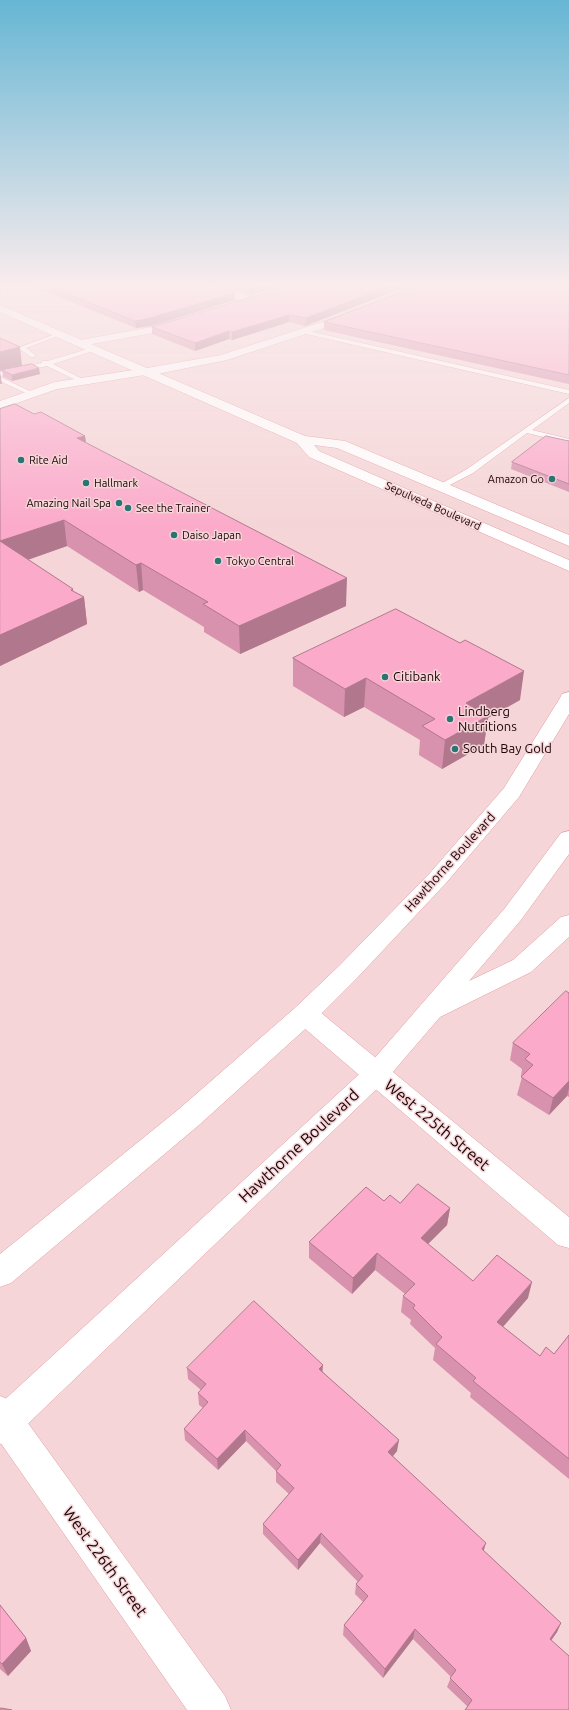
<!DOCTYPE html>
<style>
body{margin:0}
canvas{display:block;background:#f5d5d7}
</style>
<canvas width="569" height="1710"></canvas>
<script>
const g = document.querySelector('canvas').getContext('2d');
g.lineJoin = 'round';
function stroke(path, color, width, dash) {
  g.strokeStyle = color;
  g.lineWidth = width;
  g.lineCap = dash ? 'butt' : 'round';
  g.setLineDash(dash || []);
  g.stroke(path);
}
function paint(path, color) {
  g.fillStyle = color;
  g.fill(path, 'evenodd');
}
function drawText(font, color, halo, rows, align = 'center') {
  g.font = font + ' Ubuntu,sans-serif';
  g.lineWidth = 3;
  g.setLineDash([]);
  g.textBaseline = 'middle';
  g.strokeStyle = halo;
  g.fillStyle = color;
  for (const [text, x, y, turn = 0] of rows) {
    g.save();
    g.translate(x, y);
    g.rotate((+turn || 0) * Math.PI / 180);
    g.textAlign = isNaN(turn) ? turn : align;
    if (halo) g.strokeText(text, 0, 0);
    g.fillText(text, 0, 0);
    g.restore();
  }
}
const lane = new Path2D(`
 M0,287L8,291L4,296L0,298L2,292L0,291Z
 M304,330L569,390V394L302,333V331Z
 M58,333L63,334L26,348L35,355V357H31L18,348Z
 M94,347L97,349L96,350L53,364L84,380V382H80L47,366L0,376V372L42,363V361H48Z
 M0,377L34,393L35,394L30,395L0,381Z
 M569,398V403L532,430L569,439V443L527,433L473,473L444,488H441L437,486L467,469Z`);
const street = new Path2D(`
 M207,287H222L256,299L257,301L252,304L248,303L208,289Z
 M353,312L358,315L357,317L227,360L147,376L143,374L141,372L143,370L147,368L221,355Z
 M181,319L186,322L185,324L153,333L81,346L75,343L81,340L152,327Z
 M305,1004L314,1007L569,1217V1248L558,1245L296,1021L292,1014L296,1007Z
 M0,1396L12,1401L225,1696L231,1710H187L0,1442Z`);
const secondary = new Path2D(`
 M147,368L151,370L153,372L151,374L57,389L0,409V401L55,382Z`);
const primary = new Path2D(`
 M0,305L305,436L345,441L569,535V546L337,448L314,445L319,451L569,560V571L309,457L297,443L0,312Z
 M569,692V714L519,797L446,883L357,978L314,1021L199,1125L11,1283L0,1287V1254L179,1109L296,1007L339,966L430,873L504,788L560,698L562,694Z
 M569,831V854L521,920L469,981L513,960L561,917L569,915V937L531,972L440,1017L385,1081L12,1439L0,1444V1404L367,1067L505,908L561,833Z`);
const wall = new Path2D(`
 M34,287H220L235,300L151,326L136,328Z
 M227,287H277L250,295Z
 M405,287L305,326L289,322L232,340L229,339L195,351L152,334V327Z
 M569,287V384L324,330V322L412,289Z
 M2,370L40,374L12,381L3,377Z
 M0,409L85,436L86,443L346,606L240,654L204,632V627L143,590L139,592L67,546L28,560L73,591L84,597L87,624L0,666Z
 M569,441V492L511,469L512,462Z
 M293,658L520,700L488,718L484,745L442,769L419,755L420,740L364,707L344,717L293,686Z
 M569,993V1097L567,1096L549,1115L517,1095L522,1077L521,1076L522,1069L510,1060L513,1043Z
 M384,1201L450,1208L447,1225L428,1244L473,1281L528,1298L503,1327L540,1356L554,1354L569,1335V1479L470,1397L471,1393L433,1360L435,1348L410,1324L411,1320L401,1312L403,1296L405,1294L375,1270L352,1294L309,1258V1242Z
 M187,1368L322,1371L397,1451L393,1456L484,1551L561,1623L557,1632L551,1640L468,1707L447,1687L451,1677L413,1639L383,1678L343,1635L344,1625L363,1602L355,1594L356,1584L358,1582L320,1543L298,1570L263,1534V1524L289,1494L276,1482V1471L246,1441L218,1470L185,1440L184,1429L203,1408L199,1405L198,1393L201,1390L188,1379Z
 M0,1605L26,1638L31,1651L8,1676L0,1669Z`);
const shadedWall = new Path2D(`
 M253,287H277L250,295V288Z
 M387,287H405L305,326L306,318Z
 M235,293V300L151,326L136,328L135,321Z
 M289,315V322L232,340V332Z
 M229,331V339L195,351V343Z
 M20,347L22,366L0,371L2,384H0V352Z
 M39,368L40,374L12,381V375Z
 M85,436L88,460L77,438Z
 M64,520L67,546L4,568L0,541Z
 M141,563L143,590L139,592L136,565Z
 M347,578L346,606L240,654L239,626Z
 M73,589L74,601L84,597L87,624L0,666V635Z
 M524,671L520,700L488,718L484,745L442,769L445,740L466,703Z
 M366,678L364,707L344,717L345,689Z
 M569,1081V1088L567,1096L549,1115L553,1098Z
 M450,1208L447,1225L418,1254L421,1238Z
 M377,1253L375,1270L352,1294L353,1278Z
 M532,1282L528,1298L493,1338L497,1322Z
 M323,1365L322,1377L319,1369Z
 M245,1430L246,1441L218,1470L217,1459Z
 M399,1440L397,1451L387,1463L388,1452Z
 M321,1533L320,1543L298,1570V1560Z
 M486,1543L483,1553L482,1549Z
 M561,1623L557,1632L546,1648L550,1639Z
 M415,1629L413,1639L383,1678L385,1669Z
 M26,1638L31,1651L8,1676L2,1664Z`);
const building = new Path2D(`
 M52,287H219L235,293L150,318L135,321Z
 M285,287H387L306,318L289,315L232,332L229,331L195,343L152,327Z
 M415,287H569V375L324,322Z
 M0,338L20,347L0,352Z
 M32,364L39,368L12,375L2,370Z
 M15,404L34,414L41,412L85,436L77,438L347,578L239,626L203,604L208,602L141,563L136,565L64,520L0,541V409Z
 M546,436L569,441V484L512,462Z
 M0,541L73,589L71,590L84,597L0,635Z
 M396,609L460,643L465,640L524,671L466,703L488,716L445,740L422,726L435,719L366,678L345,689L293,658Z
 M566,991L569,993V1081L553,1098L521,1077L533,1065L525,1059L530,1054L513,1043Z
 M418,1184L450,1208L421,1238L473,1281L497,1255L532,1282L497,1322L540,1356L546,1347L554,1354L569,1335V1459L473,1381L476,1378L436,1344L442,1337L413,1308L415,1305L403,1296L415,1284L377,1253L353,1278L309,1242L366,1187L384,1201L390,1195L400,1203Z
 M254,1301L323,1365L319,1369L399,1440L388,1452L486,1543L482,1549L561,1623L550,1639L569,1656V1710H465L472,1700L450,1678L456,1670L415,1629L385,1669L344,1625L368,1596L356,1584L363,1576L321,1533L298,1560L263,1524L294,1488L276,1471L281,1465L245,1430L217,1459L184,1429L208,1402L198,1393L206,1384L187,1368Z
 M0,1605L26,1638L2,1664L0,1662Z
 M1,1708L12,1710H0Z`);
const markers = [
 [21,460,4,"#2a7473"],
 [552,479,4,"#2a7473"],
 [86,483,4,"#2a7473"],
 [119,503,4,"#2a7473"],
 [128,508,4,"#2a7473"],
 [174,535,4,"#2a7473"],
 [218,561,4,"#2a7473"],
 [385,677,4,"#2a7473"],
 [450,719,4,"#2a7473"],
 [455,749,4,"#2a7473"]
];
const farPoinames = [
 ["Rite Aid",29,460],
 ["Amazon Go",544,479,"right"],
 ["Hallmark",94,483],
 ["Amazing Nail Spa",111,503,"right"],
 ["See the Trainer",136,508],
 ["Daiso Japan",182,535],
 ["Tokyo Central",226,561]
];
const farStreetnames = [
 ["Sepulveda Boulevard",433,506,24]
];
const poiNames = [
 ["Citibank",393,677],
 ["Lindberg",458,712],
 ["Nutritions",458,727],
 ["South Bay Gold",463,749]
];
const streetNames = [
 ["Hawthorne Boulevard",450,862,-48]
];
const nearStreetnames = [
 ["West 225th Street",437,1125,40],
 ["Hawthorne Boulevard",299,1146,-43],
 ["West 226th Street",105,1562,54]
];
stroke(lane, '#e4999f', 1);
stroke(street, '#e4999f', 1);
stroke(secondary, '#e4999f', 1);
stroke(primary, '#e4999f', 1);
paint(lane, '#fff');
paint(street, '#fff');
paint(secondary, '#fff');
paint(primary, '#fff');
paint(wall, '#d892ae');
paint(shadedWall, '#b0778d');
paint(building, '#fbaaca');
stroke(building, '#b0778d', 1);
const sky = g.createLinearGradient(0, 0, 0, 527);
sky.addColorStop(0, '#66b6d4');
sky.addColorStop(0.54, '#faeced');
sky.addColorStop(1, '#faeced00');
g.fillStyle = sky;
g.fillRect(0, 0, 569, 527);
for (const [x, y, r, color] of markers) {
  const dot = new Path2D();
  dot.arc(x, y, r, 0, 2 * Math.PI);
  g.fillStyle = color;
  g.fill(dot);
  stroke(dot, '#f5d5d7', 1.5);
}
drawText('11px', '#1b0306', '#f5d5d7', farPoinames, 'left');
drawText('11px', '#1b0306', '#f5d5d7', farStreetnames);
drawText('13px', '#1b0306', '#f5d5d7', poiNames, 'left');
drawText('13px', '#1b0306', '#f5d5d7', streetNames);
drawText('16px', '#1b0306', '#f5d5d7', nearStreetnames);
</script>
